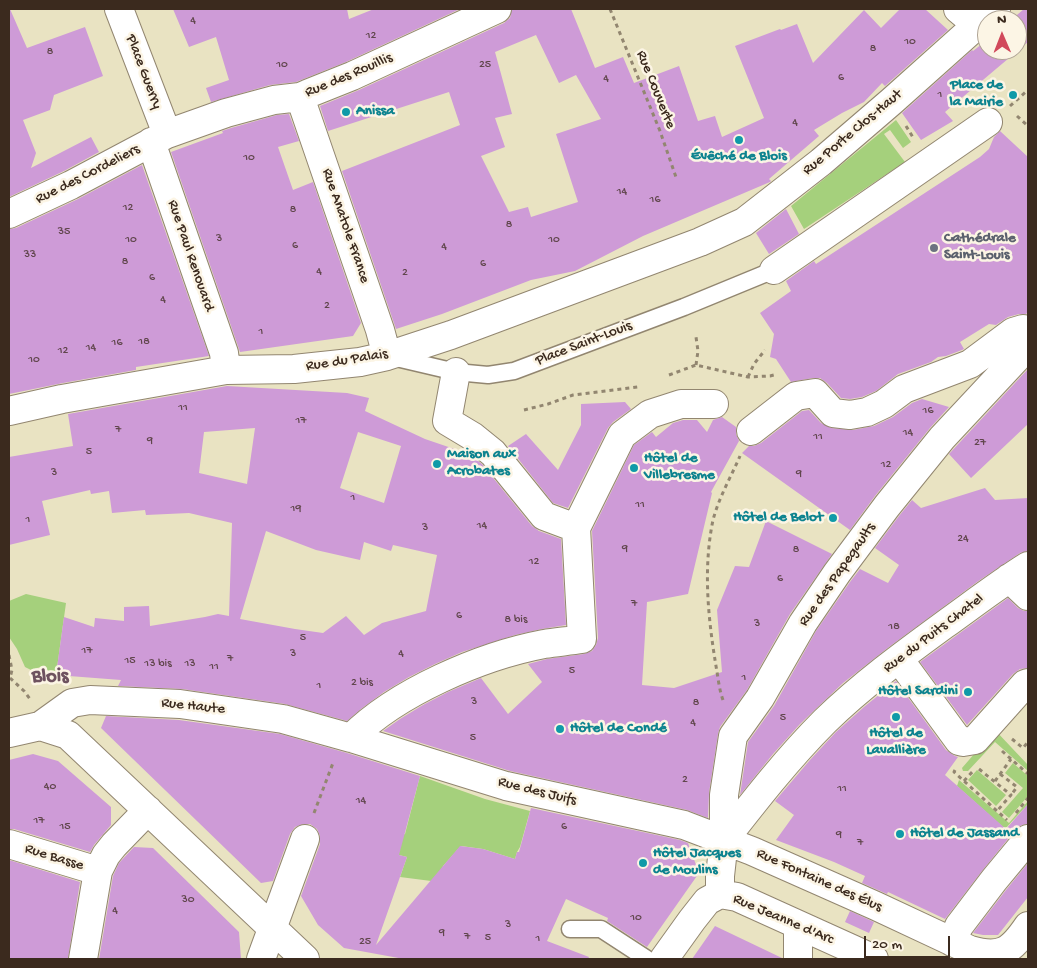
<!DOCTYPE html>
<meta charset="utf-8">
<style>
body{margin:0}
#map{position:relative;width:1037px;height:968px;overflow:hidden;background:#e9e3c2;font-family:"Gochi Hand",sans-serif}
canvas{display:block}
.frame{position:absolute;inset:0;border:10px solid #3b2a1e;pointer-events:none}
.north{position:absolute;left:977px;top:10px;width:50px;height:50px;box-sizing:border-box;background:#fcf5e5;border:1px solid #afa495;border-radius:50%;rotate:359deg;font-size:14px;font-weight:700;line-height:20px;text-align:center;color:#3b2a1e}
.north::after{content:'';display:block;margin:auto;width:18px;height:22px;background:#d1495b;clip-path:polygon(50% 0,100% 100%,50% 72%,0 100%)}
.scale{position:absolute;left:864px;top:936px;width:86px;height:22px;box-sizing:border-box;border:2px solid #3b2a1e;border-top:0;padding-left:6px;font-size:15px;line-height:18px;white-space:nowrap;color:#3b2a1e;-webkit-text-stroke:4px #fcf5e5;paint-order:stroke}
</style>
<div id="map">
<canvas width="1037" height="968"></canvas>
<div class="frame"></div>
<div class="north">N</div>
<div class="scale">20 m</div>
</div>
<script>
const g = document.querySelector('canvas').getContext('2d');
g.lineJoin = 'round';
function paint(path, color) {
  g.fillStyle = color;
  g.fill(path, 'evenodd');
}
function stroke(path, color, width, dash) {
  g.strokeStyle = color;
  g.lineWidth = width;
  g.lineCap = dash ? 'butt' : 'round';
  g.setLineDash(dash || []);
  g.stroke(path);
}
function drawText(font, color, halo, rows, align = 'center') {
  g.font = font + ' "Gochi Hand",sans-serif';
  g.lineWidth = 5;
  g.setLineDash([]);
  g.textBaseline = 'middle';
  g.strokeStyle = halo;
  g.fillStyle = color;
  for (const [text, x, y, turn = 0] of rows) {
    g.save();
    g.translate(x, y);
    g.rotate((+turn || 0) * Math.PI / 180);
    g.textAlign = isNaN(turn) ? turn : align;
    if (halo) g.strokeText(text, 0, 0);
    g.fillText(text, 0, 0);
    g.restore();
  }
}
const green = new Path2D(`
 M896,120L911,142L903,148L890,130L884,134L905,162L804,229L791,206Z
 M26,594L66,603L56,675L42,667L37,668L35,670H31L25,667L17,649L9,637V601Z
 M995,730L1028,765V771L995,742L968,771H963L962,768Z
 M1013,763L1028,776V796L1009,818L1002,812L1023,788L1005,773Z
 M977,770L1006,795L996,806L968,780Z
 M420,776L485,799L530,811L520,847L517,852L515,859L483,849L461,846L443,866L439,882L400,877L407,857L391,853L395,837L405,834Z
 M959,780L1009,823L1028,801V804L1005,829L957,786Z`);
const building = new Path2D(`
 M9,9H10L27,48L85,27L103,76L54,95L50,110L23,120L36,153L31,168L91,137L99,152L64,171L9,197Z
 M173,9H347L349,19L374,9H460L346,62L296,82L270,85L211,102L206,88L229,80L216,37L189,47Z
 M512,9H571L595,68L623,57L634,83L679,66L698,121L715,116L722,137L764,118L735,46L780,29L781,30L797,24L813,63L864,10L881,28L900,9H925L948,30L885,86L882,83L864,102L842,113L814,130L819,136L769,179L771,181L770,182L643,236L575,271L531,280L442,314L396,329L342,171L460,125L449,92L328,131L320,106L359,90L504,23L510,18ZM536,35L559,83L576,75L601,119L556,134L578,202L531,217L528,207L509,212L481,156L505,147L495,118L512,114L495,52Z
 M1024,9H1028V42L945,112L953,121L921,140L902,113L972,50L973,51L987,40V50H1017V20H1011Z
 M289,114L299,141L278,147L293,190L313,182L361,323L353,336L240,352L171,152L223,133L222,131L231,128L277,115Z
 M1000,131L1028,157V312L1026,314H1019L1008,317L996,325L989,324L960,342L964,349L962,350L946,356L938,357L931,362L898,374L876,391L862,397L850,399L841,398L827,383L820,378H813L791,382L776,359L770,357L774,334L760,313L791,291L786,281L814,261L816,264L980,157L989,149L994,137Z
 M142,165L209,356L136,367V370L63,383L9,394V229L16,228L78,199Z
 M786,209L799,234L769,254L756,233Z
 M1028,369V424L971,478L949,454Z
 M227,386L347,393L369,398L365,411L425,439L469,454L482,464L532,526L539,531L561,539L566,625L542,629L515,635L462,652L435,664L409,677L384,692L361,709L347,721L285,704L182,689L118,686L121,680L56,675L64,617L94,627L95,618L124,621V607L149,606L150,626L205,617L218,614L229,616L232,523L189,513L146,515L145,510L112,513L109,491L91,494L90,490L42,501L50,535L9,545V457L73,446L68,414ZM255,428L247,484L199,473L204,432ZM358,432L401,446L384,503L340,488ZM266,531L316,550L360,560L364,542L391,551L393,545L437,555L426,611L382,623L364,635L346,616L323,633L295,629L240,619Z
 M922,399L949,407L930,428L875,496L850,530L742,453L749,446H754L761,443L802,411L809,410L821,423L831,428L853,430L874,426L893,417L912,403Z
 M625,402L631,409L613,422L608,428L568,508L553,503L508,446L526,434L558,470L581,425V404Z
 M722,417L736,427V434L739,441L711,492L712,493L688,594L647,602L642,685L674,688L722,672L717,610L735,566L749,567L766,521L832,554L790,614L747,690L720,727L718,734L709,793L708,818L687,810L510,771L383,731L400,719L423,705L448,692L481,678L508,714L542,682L528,664L547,659L584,654L592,651L596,645L598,638L592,531L634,445L652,432L656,437L673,423L683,420H697L707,432L713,420Z
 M985,488L995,500L1028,498V551L1020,553L977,582L889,647L843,683L800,724L773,754L740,795L748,742L774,706L816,631L850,582L860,569L888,583L899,565L875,548L899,516L912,500L921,508Z
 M1008,598L1018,608L1024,611H1028V668L1020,669L1013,674L967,725L920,662Z
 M896,681L946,750L955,756L958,757L945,775L1006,829L1028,804V824L1022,825L1016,829L982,871L945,919L888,892L887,894L862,883L865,876L834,862L776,840L794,815L775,801L810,760L836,732L864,707Z
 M106,716L179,720L280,734L347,753L420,776L399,855L407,857L376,945L460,846L483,849L515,859L517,852H519L531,808L680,840L688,843L699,873L647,947L607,921L608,918L566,899L547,941L589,957L588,959H404L344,948L318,925L301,896L320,844V836L317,829L310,824H303L295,827L290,834L273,881L261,883L101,728Z
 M33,754L58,761L111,807V825L94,845L90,852L14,829H9V760Z
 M134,847L153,848L239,932L241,959H99L113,876L119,863Z
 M9,860L80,882L68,959H9Z
 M1028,863V897L998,935H983L973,933L1006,890Z
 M850,911L874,922L869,933L845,922Z
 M715,926L782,958V959H692Z`);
const path = new Path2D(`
 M610,9L660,131L677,180
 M1010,106L1028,90
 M1017,116L1028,126
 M906,126L914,139
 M696,365L698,351L696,337
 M669,375L696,365L748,377L770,376L774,375
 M748,377L754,364L765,350
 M524,410L548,404L573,395L638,387
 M9,655L12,670L10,678
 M10,678L24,691L30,699
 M723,700C719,689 718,677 716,666C708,618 703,568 713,520C719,497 731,477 740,456
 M1012,739L1023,748L1028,742
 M1002,751L1028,774
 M979,769L1011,795L997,811
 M955,770L954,772L1007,820
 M1000,774L1017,787L1011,795
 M964,781L974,770
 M995,781L1011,759
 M314,813L333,763
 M1016,813L1028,798`);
const lane = new Path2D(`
 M392,357L456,372L488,375L514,371L684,307L774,270
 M570,929H601L647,959`);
const street = new Path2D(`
 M119,9L167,134
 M958,9L977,25
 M300,97L380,330L387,356
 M151,142L224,353L226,370
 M9,214L71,185L167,134L226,113L274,100L300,97L307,94L352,76L497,9
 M774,270L988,122
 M456,372L447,421L472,436L493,453L544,516L576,528
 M9,411L62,399L226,370L294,369L360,362L387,356L451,335L700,242L744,222L821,162L892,101L977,25L996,9
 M751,431L796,396L815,393L833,413L850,415L867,412L884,404L904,389L970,364L1013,332L1023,329L1028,330
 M1009,578L1028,596
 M899,659L959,741L963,742L975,740L1025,684L1028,683
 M40,726L72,703L90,700L180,704L283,719L351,738L506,786L684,825L752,851L876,906L970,950C1001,959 1011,951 1028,926
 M9,733L40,726L68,735L305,959
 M351,738C397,692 481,656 544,644C557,642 569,641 582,639L576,528L622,435L650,414L681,404H714
 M724,840C756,799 788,758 825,721C862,685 903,655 944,625C972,605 999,584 1028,566
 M9,844L98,871
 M720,894V876L724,840V795L733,736L760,698L803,623L837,573L887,506L942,438L1028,346
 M720,894L737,897L874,959
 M952,942L959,926L994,880L1028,839
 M83,959L98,871L106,855L114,845L148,810
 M261,959L305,839
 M664,959L692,920L707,901L720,894
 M798,959V925`);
const markers = [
 [1013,95,5,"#0f9aa8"],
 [346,112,5,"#0f9aa8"],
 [739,140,5,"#0f9aa8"],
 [934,248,5,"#6b7280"],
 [437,464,5,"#0f9aa8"],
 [634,468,5,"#0f9aa8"],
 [833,518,5,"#0f9aa8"],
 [968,692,5,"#0f9aa8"],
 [896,717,5,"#0f9aa8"],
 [560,729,5,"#0f9aa8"],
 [900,834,5,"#0f9aa8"],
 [643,863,5,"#0f9aa8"]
];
const numberNames = [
 ["4",193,21],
 ["12",371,36],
 ["10",910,42],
 ["8",873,49],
 ["8",50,52],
 ["10",282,65],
 ["25",485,65],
 ["6",841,78],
 ["4",606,79],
 ["1",940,95],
 ["4",795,123],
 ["10",249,158],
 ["14",622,192],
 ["16",655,200],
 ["12",128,208],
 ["8",293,210],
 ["8",509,225],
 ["35",64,232],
 ["3",219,239],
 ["10",131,240],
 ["10",554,240],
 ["6",295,246],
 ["4",444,247],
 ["33",30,255],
 ["8",125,262],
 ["6",483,264],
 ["4",319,272],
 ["2",405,273],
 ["6",152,278],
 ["4",163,300],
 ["2",327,306],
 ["1",261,332],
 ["18",144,342],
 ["16",117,343],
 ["14",91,348],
 ["12",63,351],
 ["10",34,360],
 ["11",183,408],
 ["16",928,411],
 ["17",301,421],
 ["7",118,430],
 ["14",908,433],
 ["11",818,437],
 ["9",150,441],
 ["27",980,443],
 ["5",89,452],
 ["12",886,465],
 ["3",54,473],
 ["9",799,474],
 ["1",353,498],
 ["11",640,505],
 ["19",296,509],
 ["1",28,520],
 ["14",482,526],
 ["3",425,528],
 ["24",963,539],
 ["9",625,549],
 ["8",796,550],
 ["12",534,562],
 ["6",780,579],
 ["7",634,604],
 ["6",459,616],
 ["8 bis",516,620],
 ["3",757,624],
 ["18",894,627],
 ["5",303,638],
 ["17",87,651],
 ["3",293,654],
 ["4",401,654],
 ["7",230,659],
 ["15",130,661],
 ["13 bis",158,664],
 ["13",190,664],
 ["11",214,667],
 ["5",572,671],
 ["1",744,678],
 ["2 bis",362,683],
 ["1",319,686],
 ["3",474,702],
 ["8",696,703],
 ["5",783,718],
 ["4",693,723],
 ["5",473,738],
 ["2",685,780],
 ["40",50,787],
 ["11",842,789],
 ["14",361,801],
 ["17",39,821],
 ["15",65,827],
 ["6",564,827],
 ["9",839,835],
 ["7",860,843],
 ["30",188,900],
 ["4",115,911],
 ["10",636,918],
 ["3",508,925],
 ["9",442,933],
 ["7",467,937],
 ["5",488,938],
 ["1",538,939],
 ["25",365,942]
];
const streetNames = [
 ["Place Guerry",143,72,69],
 ["Rue des Rouillis",349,76,-23],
 ["Rue Couverte",655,90,68],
 ["Rue Porte Clos-Haut",853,133,-40],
 ["Rue des Cordeliers",88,175,-27],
 ["Rue Anatole France",345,226,71],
 ["Rue Paul Renouard",190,256,71],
 ["Place Saint-Louis",584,344,-21],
 ["Rue du Palais",347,361,-9],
 ["Rue des Papegaults",838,575,-55],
 ["Rue du Puits Chatel",934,634,-37],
 ["Rue Haute",193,707,6],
 ["Rue des Juifs",537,792,14],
 ["Rue Basse",54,858,17],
 ["Rue Fontaine des Élus",819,881,24],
 ["Rue Jeanne d'Arc",783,920,23]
];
const cultureNames = [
 ["Place de",1003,86,"right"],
 ["la Mairie",1003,103,"right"],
 ["Anissa",356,112],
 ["Évêché de Blois",739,157,"center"],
 ["Maison aux",447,455],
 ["Acrobates",447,472],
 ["Hôtel de",644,459],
 ["Villebresme",644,476],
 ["Hôtel de Belot",823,518,"right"],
 ["Hôtel Sardini",958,692,"right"],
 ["Hôtel de Condé",570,729],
 ["Hôtel de",896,734,"center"],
 ["Lavallière",896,751,"center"],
 ["Hôtel de Jassand",910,834],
 ["Hôtel Jacques",653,854],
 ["de Moulins",653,871]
];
const worshipNames = [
 ["Cathédrale",944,239],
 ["Saint-Louis",944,256]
];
const districtNames = [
 ["Blois",50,678]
];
paint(green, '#a5d07c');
paint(building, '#ce9bd7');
stroke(lane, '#928670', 19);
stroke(street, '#928670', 30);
stroke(path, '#928670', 3, [4, 4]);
stroke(lane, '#fff', 16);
stroke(street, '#fff', 28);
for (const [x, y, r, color] of markers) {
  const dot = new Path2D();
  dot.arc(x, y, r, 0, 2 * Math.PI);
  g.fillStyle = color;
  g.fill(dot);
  stroke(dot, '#fcf5e5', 2);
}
drawText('12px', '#60464c', null, numberNames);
drawText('15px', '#3b2a1e', '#fcf5e5', streetNames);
drawText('bold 15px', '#0d838f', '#fcf5e5', cultureNames, 'left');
drawText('bold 15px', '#5b616d', '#fcf5e5', worshipNames, 'left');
drawText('bold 20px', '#6e525f', '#fcf5e5', districtNames);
</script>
